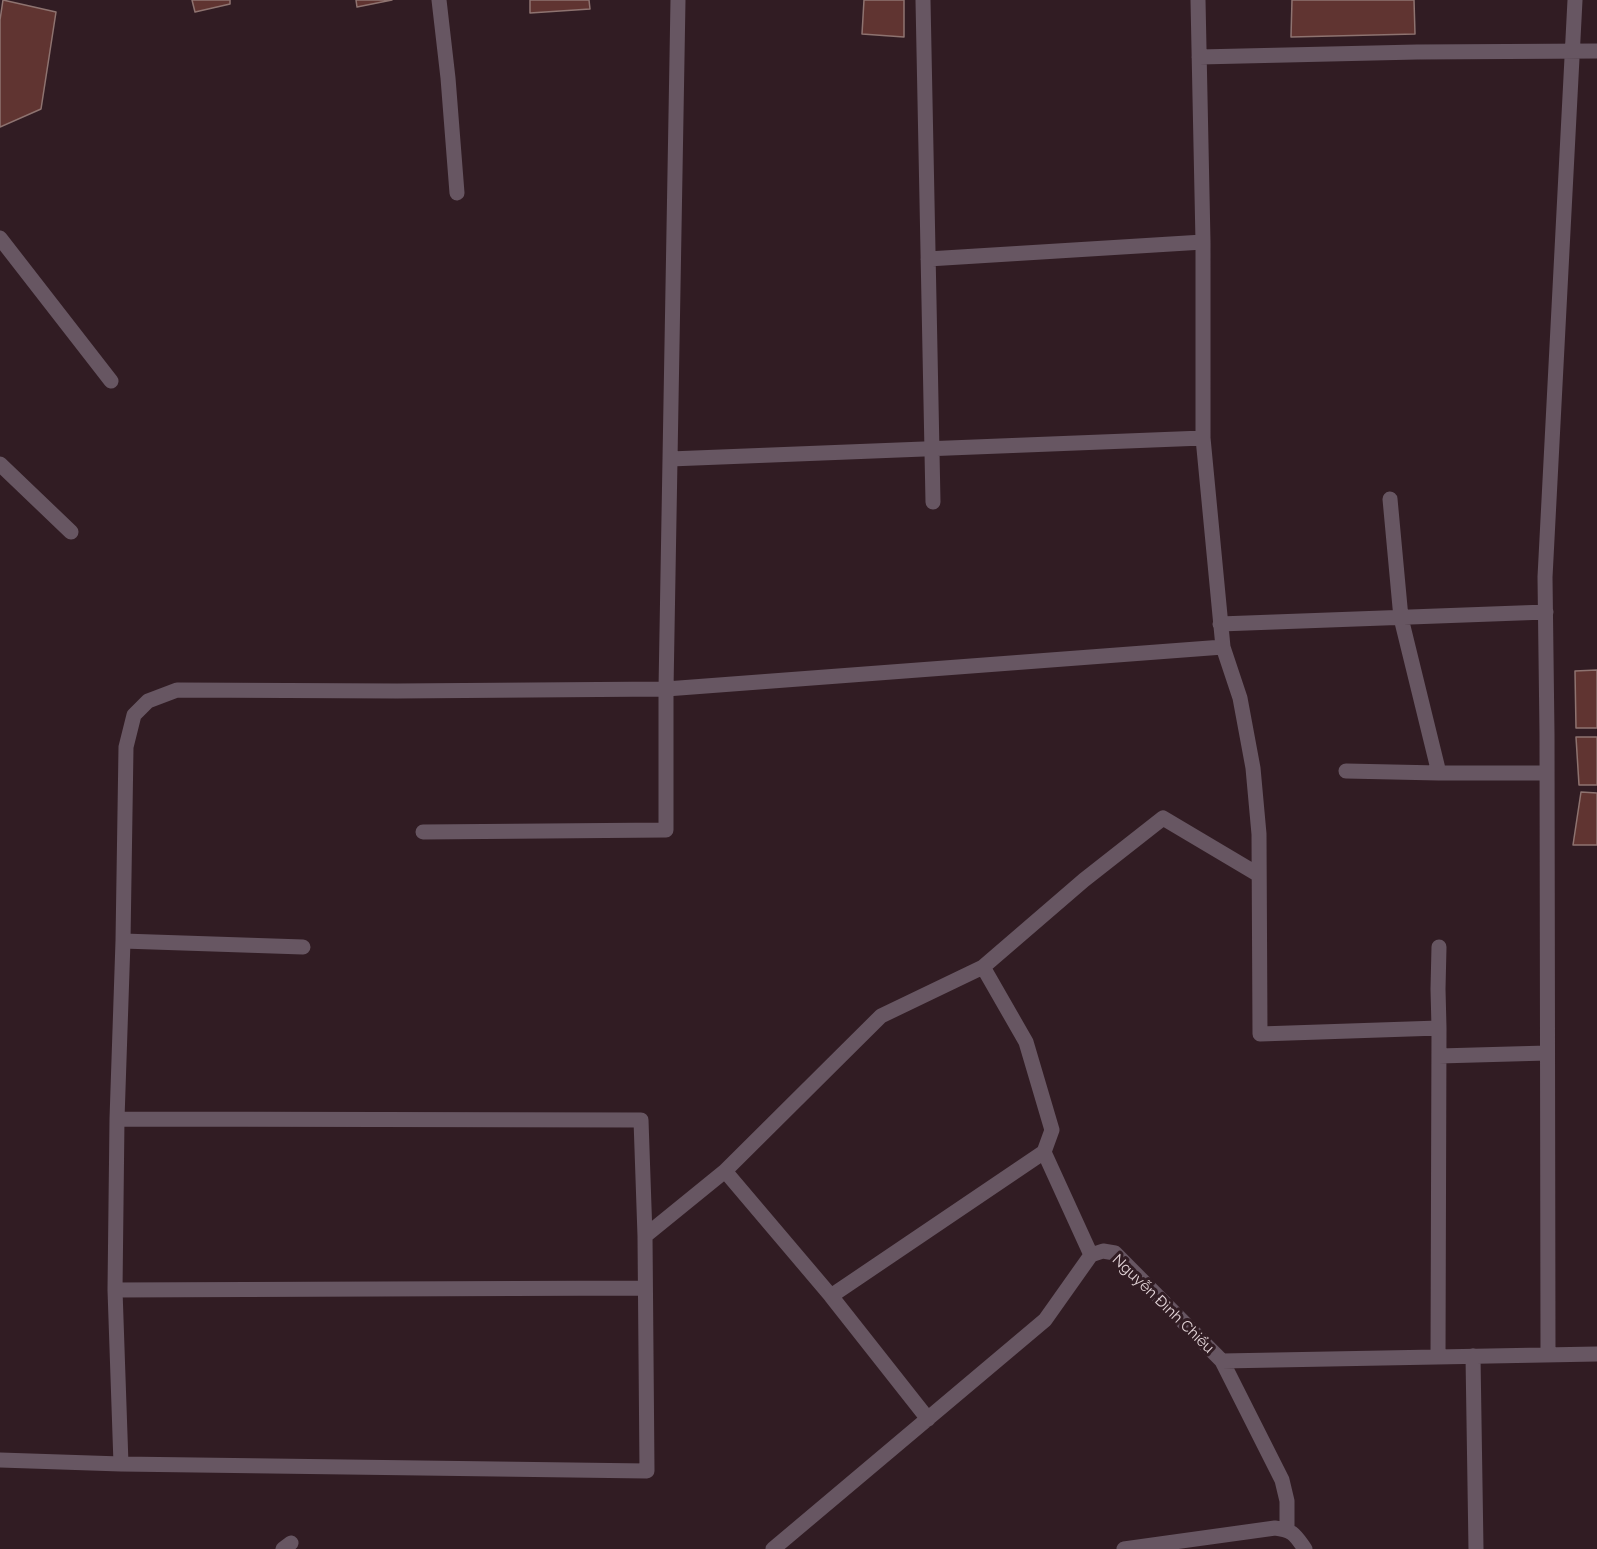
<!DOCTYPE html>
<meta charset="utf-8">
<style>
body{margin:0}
canvas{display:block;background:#311c23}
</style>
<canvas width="1597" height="1549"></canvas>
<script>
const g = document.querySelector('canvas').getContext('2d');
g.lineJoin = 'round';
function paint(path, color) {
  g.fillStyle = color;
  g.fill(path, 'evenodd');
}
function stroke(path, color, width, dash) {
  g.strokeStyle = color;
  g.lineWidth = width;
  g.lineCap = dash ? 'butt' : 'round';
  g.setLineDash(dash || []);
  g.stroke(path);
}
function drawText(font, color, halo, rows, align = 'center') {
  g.font = font + ' Raleway,sans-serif';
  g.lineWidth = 6;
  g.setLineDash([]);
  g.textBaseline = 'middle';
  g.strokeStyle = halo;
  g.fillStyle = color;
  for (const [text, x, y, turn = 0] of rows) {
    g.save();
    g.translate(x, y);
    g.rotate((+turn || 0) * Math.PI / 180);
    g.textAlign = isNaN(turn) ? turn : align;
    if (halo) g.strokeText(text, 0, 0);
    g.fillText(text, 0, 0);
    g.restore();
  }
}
const building = new Path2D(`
 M3,0L56,12L41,109L0,127V20Z
 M192,0H230V4L195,12Z
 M356,0H392L357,7Z
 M530,0H589L590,9L530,13Z
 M864,0H904V37L862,34Z
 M1292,0H1414L1415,34L1291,37Z
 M1597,670V728H1576L1575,671Z
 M1576,737H1597V785H1579Z
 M1581,792L1597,793V845H1573Z`);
const minor = new Path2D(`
 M439,0L448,78L457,193
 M923,0L933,502
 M1198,0L1203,242V438L1223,647L1240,698L1253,768L1259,834L1260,1034L1439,1028
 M1199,57L1417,52L1597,51
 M0,238L111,381
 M928,259L1203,242
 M670,459L1203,438
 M0,464L71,532
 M1390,499L1401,618L1439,773
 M1220,624L1546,612
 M1346,771L1439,773H1547
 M423,832L666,830V689L678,0
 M123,941L126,747L134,715L148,701L177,690L397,691L666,689L1223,647
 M1439,1056L1547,1053
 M117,1119L123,941L303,947
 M1091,1255L1044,1152L1052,1130L1026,1042L983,967L1084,880L1163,818L1259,875
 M645,1288L115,1290L121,1464L647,1471L645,1236L725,1171
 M115,1290L117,1119L641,1120L645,1236
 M831,1296L1044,1152
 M1548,1354L1547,734L1545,577L1575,0
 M1473,1356L1476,1549
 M1438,1357L1439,1028L1438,989L1439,947
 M1222,1361L1282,1480L1287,1501V1530
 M928,1419L831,1296L725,1171L881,1016L983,967
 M0,1460L121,1464
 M283,1549L291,1543
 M773,1549L1045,1320L1091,1255L1103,1251L1115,1253L1222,1361L1597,1354
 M1124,1549L1275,1528C1293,1530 1295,1535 1305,1549`);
const streetNames = [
 ["Nguyễn Đình Chiểu",1163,1304,44]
];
paint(building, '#603431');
stroke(building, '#8e7370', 1.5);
stroke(minor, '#675662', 15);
drawText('15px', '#e4d5d9', '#311c23', streetNames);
</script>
